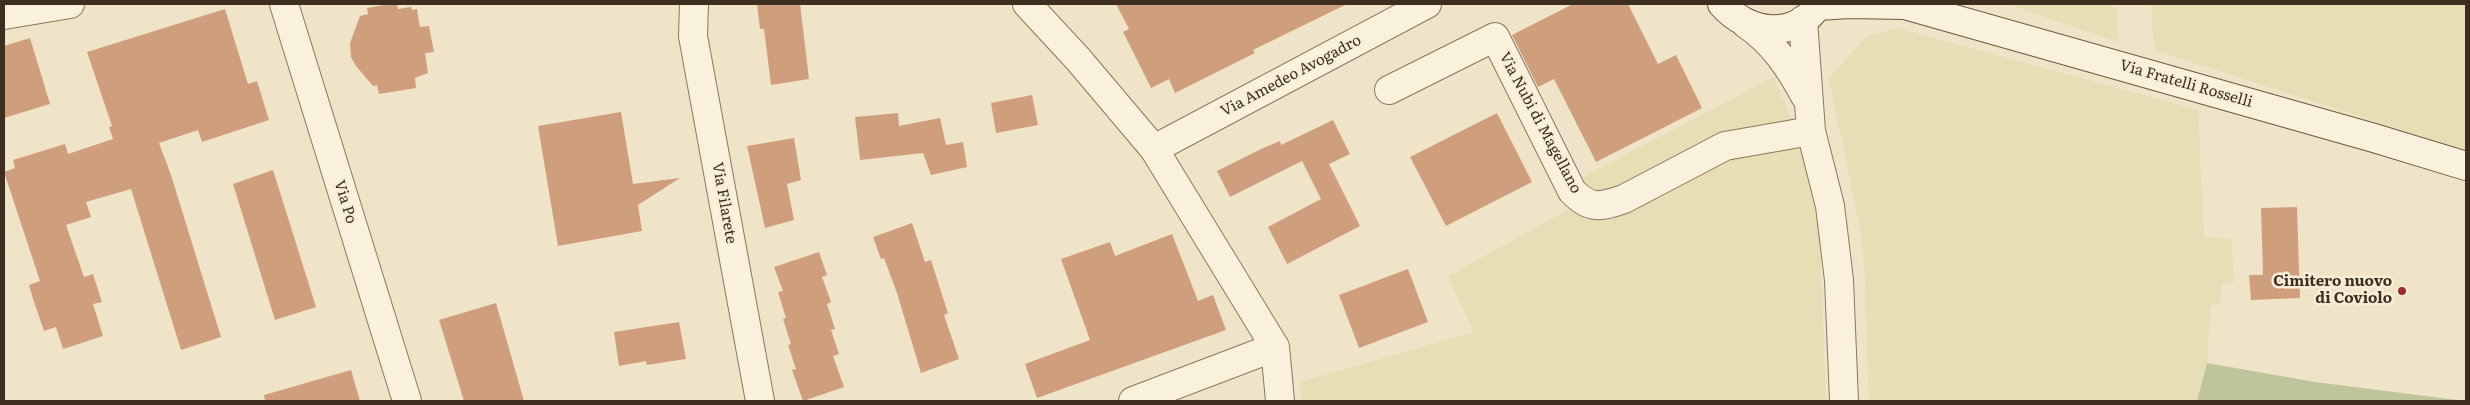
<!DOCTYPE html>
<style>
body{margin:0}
#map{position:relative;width:2470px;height:405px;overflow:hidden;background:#f0e4c8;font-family:Literata,serif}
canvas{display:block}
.frame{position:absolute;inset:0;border:5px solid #3d2e20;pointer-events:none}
</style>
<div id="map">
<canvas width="2470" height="405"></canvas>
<div class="frame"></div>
</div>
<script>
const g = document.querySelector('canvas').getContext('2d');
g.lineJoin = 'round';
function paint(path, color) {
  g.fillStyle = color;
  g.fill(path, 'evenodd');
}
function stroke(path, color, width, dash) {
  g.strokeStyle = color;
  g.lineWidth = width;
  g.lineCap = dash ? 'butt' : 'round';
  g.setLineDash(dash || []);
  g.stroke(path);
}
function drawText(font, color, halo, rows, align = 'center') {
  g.font = font + ' Literata,serif';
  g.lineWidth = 5;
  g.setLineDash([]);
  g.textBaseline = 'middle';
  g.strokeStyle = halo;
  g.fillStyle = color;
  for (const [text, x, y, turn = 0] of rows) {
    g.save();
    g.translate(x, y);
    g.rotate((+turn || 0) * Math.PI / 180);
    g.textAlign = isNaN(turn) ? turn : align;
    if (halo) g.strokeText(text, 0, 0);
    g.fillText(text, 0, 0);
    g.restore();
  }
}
const farmland = new Path2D(`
 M2008,4H2104L2117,8L2118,42Z
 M2151,4H2466V151L2154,50Z
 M1897,28L2198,110L2204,237L2232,239L2234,282L2221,284L2220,304L2211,305L2207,363L2197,401H1869L1865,277L1861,235L1829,78L1866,37Z
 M1774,77L1797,134L1819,215L1826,401H1302L1300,382L1474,332L1448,276L1582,202L1569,184Z`);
const cemetery = new Path2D(`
 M2207,363L2315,382L2465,401H2197Z`);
const building = new Path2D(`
 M390,4H397L398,9L411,7L412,10L417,9L420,27L429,26L434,52L425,53L428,73L415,78L416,88L379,94L377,85L373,86L356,66L351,57L350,43L360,16L368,14L367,8Z
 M757,4H800L809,79L771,85L764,29H760Z
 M1116,4H1347L1253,50L1255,53L1175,93L1169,79L1151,88L1123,32L1129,29Z
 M1573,4H1628L1658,64L1676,55L1702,108L1596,162L1554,79L1538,87L1512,35Z
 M225,9L248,84L257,81L269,120L202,142L198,130L159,143L171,175L221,337L181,350L131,189L86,202L91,217L66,225L84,277L93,274L102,302L93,304L103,336L63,349L56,327L44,331L33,299L29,285L40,281L4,172L15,168L13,160L65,144L68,154L113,139L109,127L112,126L87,52Z
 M30,38L50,104L4,118V46Z
 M1032,95L1038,125L996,133L991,103Z
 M621,112L633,184L680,178L638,205L642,231L558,246L538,126Z
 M898,113L899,126L940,118L946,145L963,142L967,167L931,175L923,153L860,160L855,117Z
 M1497,113L1532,182L1446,226L1410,157Z
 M1333,120L1350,154L1329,164L1360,226L1287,264L1268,227L1321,199L1302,161L1230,197L1217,171L1263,148L1280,141L1281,145Z
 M794,138L801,180L787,184L794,220L765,228L747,146Z
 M273,170L316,307L275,320L233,184Z
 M2297,207L2300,298L2251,300L2249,275H2263L2261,208Z
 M912,223L925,262L931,260L937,279L948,313L944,315L959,359L921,373L897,293L884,258L881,259L873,237Z
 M1172,234L1198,301L1213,295L1226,330L1037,398L1025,364L1090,340L1061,259L1110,242L1115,256Z
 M819,252L827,275L822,277L831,302L827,304L835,329L831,330L839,354L833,356L844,387L803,401L792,370L796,369L788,345L791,344L783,319L786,318L778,292L783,291L774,267Z
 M1408,269L1428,322L1359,348L1339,295Z
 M496,303L524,401H464L439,320Z
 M679,322L686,359L647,365L646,361L619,366L614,332Z
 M351,370L360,401H265L264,395Z`);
const street = new Path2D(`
 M284,4L407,401
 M694,4L693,36L760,401
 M1027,4L1078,59L1154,149L1275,347L1280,401
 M4,15L70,4
 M1803,20L1811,131L1830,206L1839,280L1844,401
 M1746,24C1773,42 1790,68 1805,96
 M1389,90L1495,37L1572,191C1590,210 1601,207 1624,199L1725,146L1811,131
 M1154,149L1427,4
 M1133,401L1275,347`);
const secondary = new Path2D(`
 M1722,4C1748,34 1795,41 1819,4
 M1818,6L1849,4L1905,5L2374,138L2466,166`);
const markers = [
 [2402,291,5,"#9e2a2b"]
];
const streetNames = [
 ["Via Amedeo Avogadro",1291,76,-28],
 ["Via Fratelli Rosselli",2186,84,16],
 ["Via Nubi di Magellano",1540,123,62],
 ["Via Po",345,202,73],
 ["Via Filarete",724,203,80]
];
const poiNames = [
 ["Cimitero nuovo",2392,282],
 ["di Coviolo",2392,299]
];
paint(farmland, '#e6deb5');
paint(cemetery, '#bfc49a');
paint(building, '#cf9f7d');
stroke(street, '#8d765c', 30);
stroke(secondary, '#6f573f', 30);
stroke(street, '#faf1dc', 28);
stroke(secondary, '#faf1dc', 28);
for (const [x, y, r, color] of markers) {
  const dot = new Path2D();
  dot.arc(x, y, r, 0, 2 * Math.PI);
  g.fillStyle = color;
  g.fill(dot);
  stroke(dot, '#f7eed8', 2);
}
drawText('15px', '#3d2e20', '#f7eed8', streetNames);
drawText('bold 15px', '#3d2e20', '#f7eed8', poiNames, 'right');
</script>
